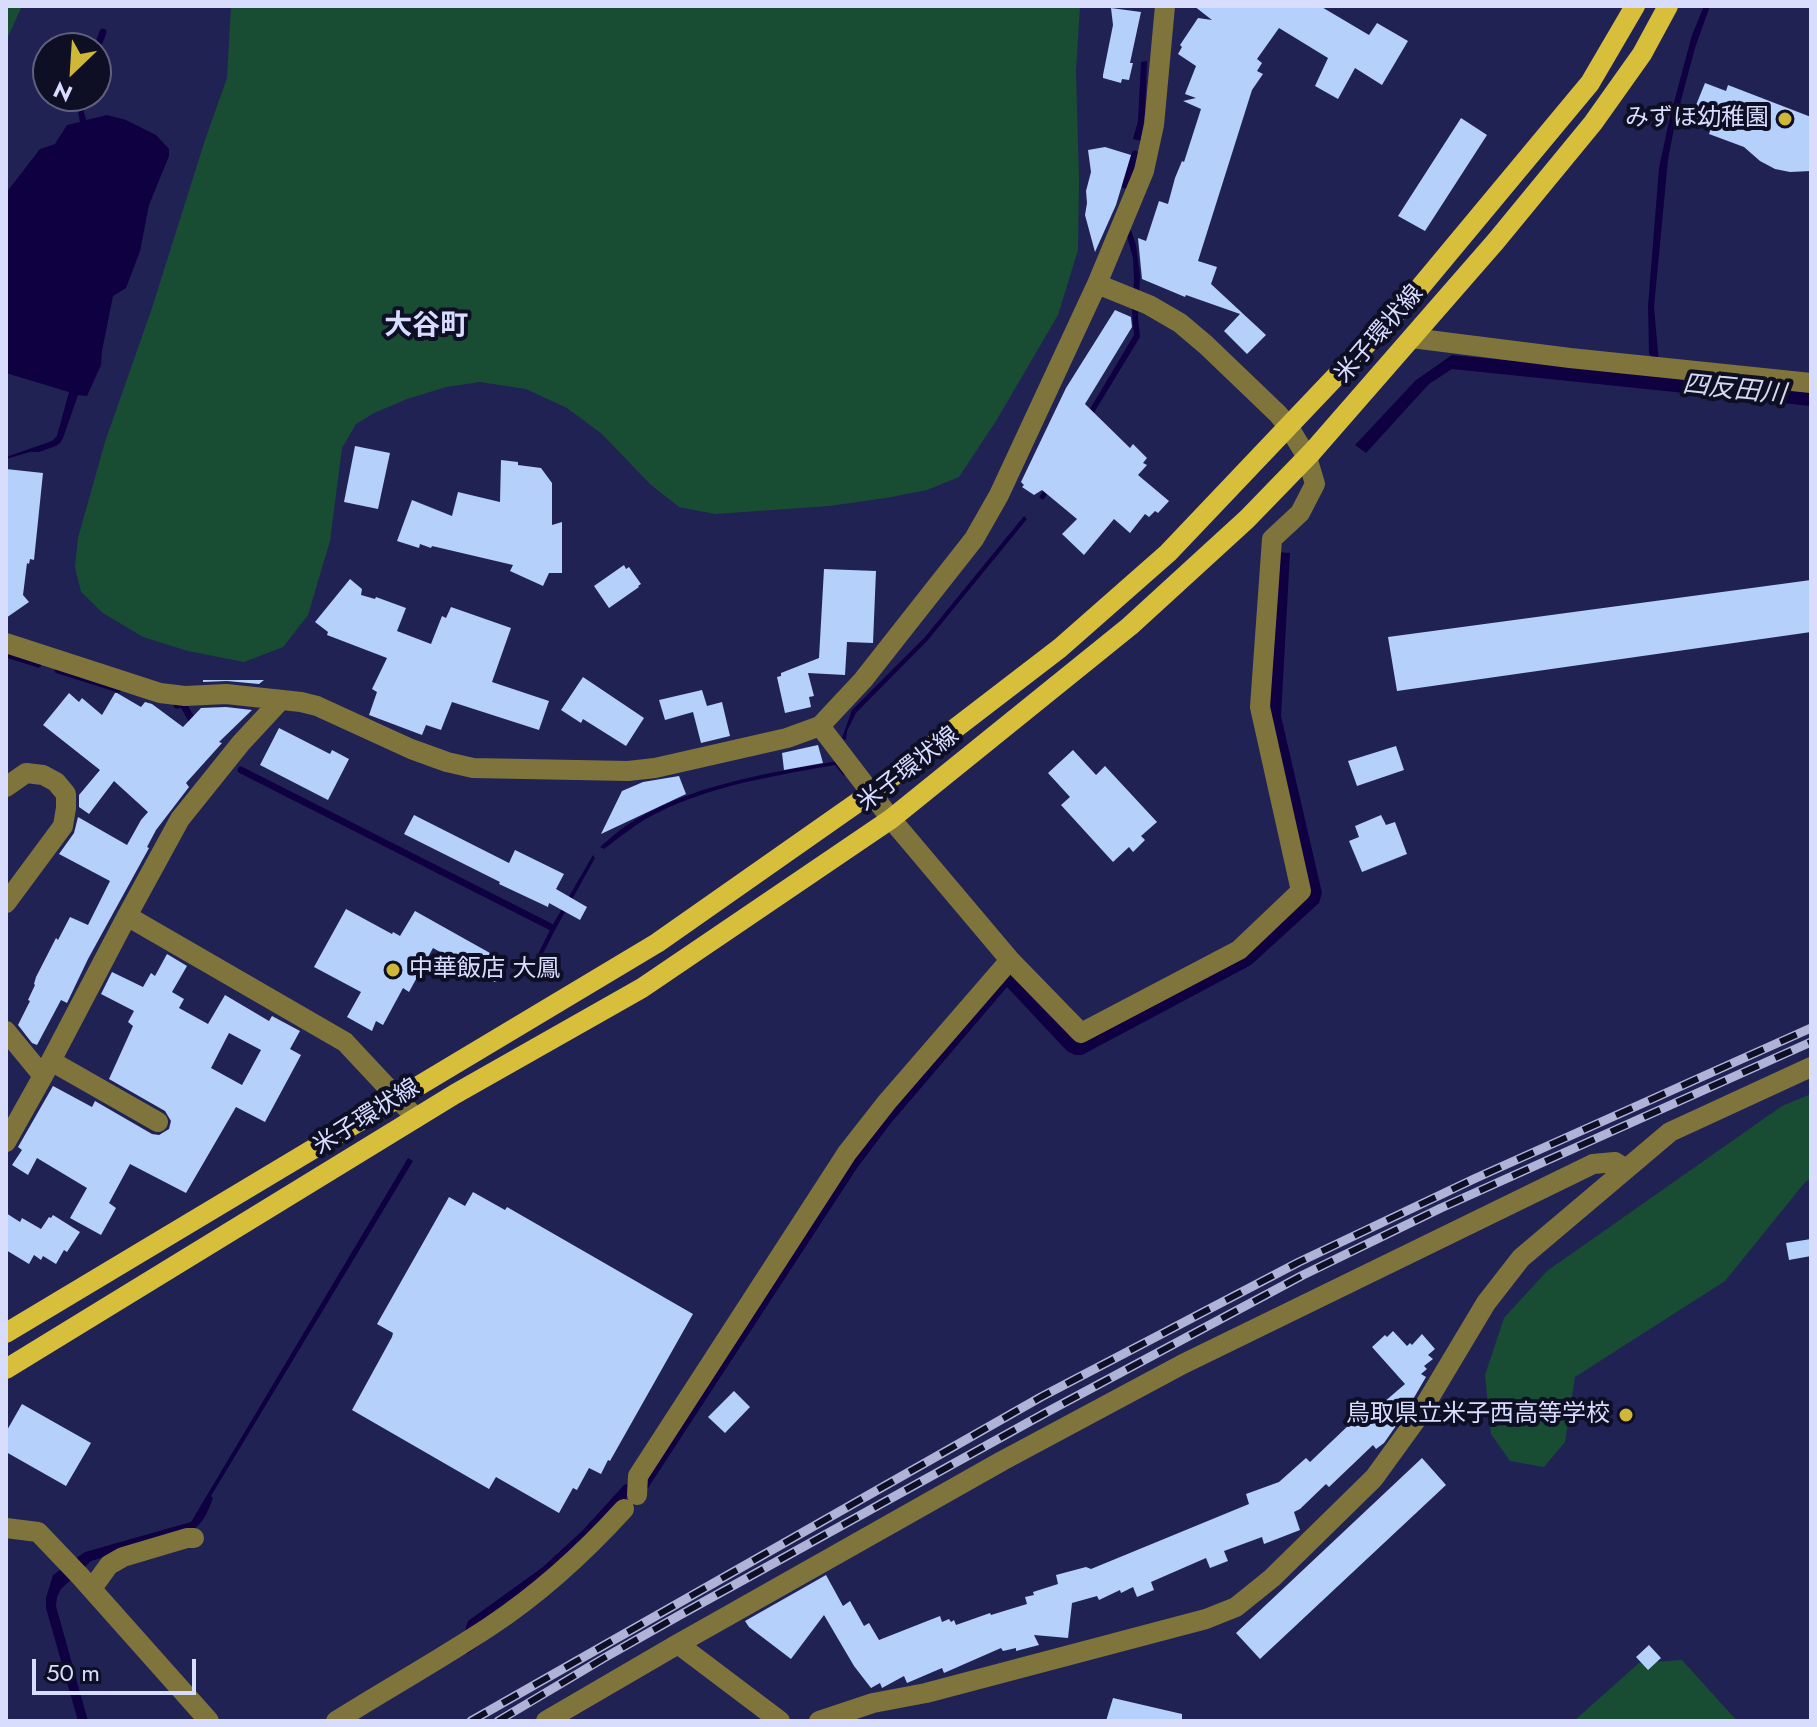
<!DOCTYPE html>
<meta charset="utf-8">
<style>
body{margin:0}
#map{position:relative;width:1817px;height:1727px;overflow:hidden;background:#212254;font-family:Jost,sans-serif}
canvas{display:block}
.frame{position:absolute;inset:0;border:8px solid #d8ddfe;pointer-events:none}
.north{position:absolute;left:32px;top:32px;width:80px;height:80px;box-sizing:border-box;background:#0e0f25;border:2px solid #5f617c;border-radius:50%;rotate:205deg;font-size:22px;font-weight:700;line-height:32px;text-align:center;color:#d8ddfe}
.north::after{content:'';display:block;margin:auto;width:28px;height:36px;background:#cfb837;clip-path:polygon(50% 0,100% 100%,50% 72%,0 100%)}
.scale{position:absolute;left:32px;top:1659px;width:164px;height:36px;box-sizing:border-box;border:4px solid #d8ddfe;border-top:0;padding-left:10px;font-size:24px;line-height:28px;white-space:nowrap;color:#d8ddfe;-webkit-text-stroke:6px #0e0f25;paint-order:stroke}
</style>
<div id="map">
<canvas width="1817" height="1727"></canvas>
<div class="frame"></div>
<div class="north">N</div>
<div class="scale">50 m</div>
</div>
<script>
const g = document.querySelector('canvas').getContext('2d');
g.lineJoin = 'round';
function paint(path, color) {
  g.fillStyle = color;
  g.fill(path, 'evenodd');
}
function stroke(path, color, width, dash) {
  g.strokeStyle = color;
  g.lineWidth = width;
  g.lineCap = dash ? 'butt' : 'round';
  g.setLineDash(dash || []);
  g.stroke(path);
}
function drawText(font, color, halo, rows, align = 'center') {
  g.font = font + ' Jost,"Noto Sans JP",sans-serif';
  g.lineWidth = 8;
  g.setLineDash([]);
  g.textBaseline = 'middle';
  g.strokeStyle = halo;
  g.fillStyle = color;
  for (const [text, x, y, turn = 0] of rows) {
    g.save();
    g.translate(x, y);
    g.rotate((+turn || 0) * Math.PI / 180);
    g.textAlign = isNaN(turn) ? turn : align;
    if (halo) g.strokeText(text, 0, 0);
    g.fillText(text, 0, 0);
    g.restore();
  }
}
const green = new Path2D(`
 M6,6H22L6,41Z
 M231,6H1080L1076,71L1079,180L1078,250L1058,315L996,421L959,477L927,490L886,498L829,506L715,514L679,507L650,484L602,434L567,408L526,389L480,382L446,387L407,399L374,413L356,424L342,448L330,541L308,615L283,647L244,662L188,651L143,637L103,613L81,592L75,567L78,538L105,442L152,308L205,140L227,78Z
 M1811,1094V1180L1806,1181L1725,1281L1575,1377L1565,1442L1544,1467L1510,1461L1491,1434L1485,1375L1504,1318L1547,1271L1782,1106Z
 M1682,1660L1737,1721H1574L1639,1663Z`);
const water = new Path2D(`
 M1704,6H1710L1695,48L1675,123L1668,160L1654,307L1660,375L1811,391V406L1452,369L1429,384L1366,453L1355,445L1416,380L1452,355L1652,374L1651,356L1649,354L1648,306L1659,168L1669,121L1692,35Z
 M1147,61L1145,114L1141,141L1133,139L1138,121L1141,62Z
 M75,96H80L86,120L107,115L126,120L156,135L169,149V156L149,205L140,251L126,288L113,296L102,351L101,365L87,396L78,395L63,438L60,443L56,446L39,452H30L6,459V457L52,441L57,436L69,392L6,373V193L40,149L55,144L67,125L80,122Z
 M1131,230L1136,245L1140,276L1138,317L1140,337L1092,416L1080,448L1043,500L1039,497L1075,446L1087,414L1134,335L1132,313L1134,280L1133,258L1127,236Z
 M1024,516L1027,519L928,640L856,713L847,731L846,740L842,738L852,710L925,637Z
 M1276,552L1290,553L1281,716L1322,893L1319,903L1251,965L1082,1055H1075L1067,1051L1007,987L891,1123L857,1168L648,1488L628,1496L593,1534L486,1624L484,1642L467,1654C463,1644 464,1631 468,1621L543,1567L583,1530L624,1485L644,1478L853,1155L1010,969L1079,1042L1310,895L1267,704Z
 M837,761L847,773L844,776L835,765C774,776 712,785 655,814C637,823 620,837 604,849L600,847C608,840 616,833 624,827C687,785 764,774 837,761Z
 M593,855L595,858L555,930L534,971L530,970L552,926Z
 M408,1158L413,1161L211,1496L213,1498C208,1512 203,1523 191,1532L91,1561L61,1589L57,1597L56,1606L88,1721H78L46,1608V1598L53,1575L85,1552L191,1522Z`);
const stream = new Path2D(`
 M96,51L103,32
 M44,70L48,71
 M1125,185L1135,154
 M6,654L38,664
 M58,670L118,689
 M177,705L183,704L195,726
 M241,770L551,927`);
const building = new Path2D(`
 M1194,6H1320L1369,35L1377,23L1408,41L1382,85L1355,68L1338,99L1315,86L1328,58L1279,28L1257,59L1262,63L1257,71L1263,74L1252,90L1198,261L1217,267L1211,284L1266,335L1247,354L1224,331L1240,314L1186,295L1185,297L1142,279L1138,238L1146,241L1159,201L1168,204L1175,178L1182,161L1184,162L1201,109L1183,101L1196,98L1185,94L1196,66L1178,54L1182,47L1180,45L1198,18L1212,20Z
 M1111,8L1141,12L1130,63H1133L1129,80L1122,79L1121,83L1103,78V75L1113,25Z
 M1705,83L1726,91L1728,85L1811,117V171L1790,172L1775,169L1760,161L1744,147L1709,134L1711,128L1690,120Z
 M1461,118L1487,135L1425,231L1398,216Z
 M1105,147L1131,155L1116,205L1095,252L1085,215L1087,203L1086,191L1091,172L1088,150Z
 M1115,310L1131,317L1132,327L1085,404L1130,448L1133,444L1147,458L1143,463L1147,465L1138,475L1169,501L1158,513L1155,511L1149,517L1145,514L1130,533L1114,519L1084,555L1062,534L1077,519L1042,490L1034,495L1022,487L1024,485L1021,482L1066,388Z
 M355,446L390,453L378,509L344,502Z
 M501,460L518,462V465L541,468L552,483V525L562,522V573H549L543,586L510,571L513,565L432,546L431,548L420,544L419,548L397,541L412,500L452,516L458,492L500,502Z
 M6,469L43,473L34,560L30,559L29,564L27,563L23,595L29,602L6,618Z
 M624,565L626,569L629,567L641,584L638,586L639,587L609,608L594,586Z
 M824,569L876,571L873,643L847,642L845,675L808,673L814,696L809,697L811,707L785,713L777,677L781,676V673L819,658Z
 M350,579L362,589L361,595L375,599L376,597L406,608L397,631L431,644L442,616L446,618L451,607L511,628L492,682L549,701L539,730L452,702L441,730L426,725L422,735L369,715L377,692L372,689L387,658L327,635L328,632L315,622Z
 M1811,580V632L1397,691L1388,637Z
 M583,677L644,718L626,746L583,719L581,723L561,710Z
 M203,680H264L259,684L227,681L203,682Z
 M702,690L707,706L722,702L730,736L701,743L693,712L665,720L659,700Z
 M69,693L79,702L82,698L102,715L115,693H117L141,707L145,702L152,704L183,727L201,708L226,707L252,710L219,742L222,743L186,783L189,787L156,830L147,847L149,848L88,959L67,1003L61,1000L37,1045L32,1043L18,1025L30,1001L28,1000L35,985L34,984L36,977L56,938L58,940L70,917L88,925L110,881L59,854L74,833L78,817L127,845L141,820L148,812L114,781L89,814L79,807V795L100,770L43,725Z
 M279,728L330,754L332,750L349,759L328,800L260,765Z
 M818,745L823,763L784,770L782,753Z
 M1396,746L1404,770L1357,786L1348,761Z
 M1073,750L1096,775L1105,766L1157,822L1141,836L1145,840L1133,852L1129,847L1113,862L1061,805L1070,797L1048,773Z
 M679,776L686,794L601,834L622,791L643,782Z
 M414,815L509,863L515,850L564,874L556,889L587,907L580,920L549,903L548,907L499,884L500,882L404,834Z
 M1381,815L1386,825L1395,822L1407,854L1362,872L1349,841L1359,837L1355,826Z
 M346,909L392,934L393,932L400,936L415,911L506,962L495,982L433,948L409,992L403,988L383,1025L376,1021L372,1031L347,1017L361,992L314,967Z
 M167,954L187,966L172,992L184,999L179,1008L208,1024L225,995L269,1021L272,1016L300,1031L290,1049L301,1055L265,1122L236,1107L186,1193L130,1164L109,1203L116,1208L101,1235L70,1218L87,1188L37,1158L28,1175L12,1165L22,1150L18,1147L53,1086L92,1107L95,1101L152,1134L159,1135L169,1129L171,1121L165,1111L109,1079L133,1026L128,1022L134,1011L101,994L112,972L143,987L151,973L155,976ZM229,1033L261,1050L242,1085L211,1068Z
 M473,1192L505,1210L507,1207L693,1314L610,1461L608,1460L601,1474L589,1468L577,1490L573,1488L559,1513L496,1477L489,1489L352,1410L392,1337L393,1333L377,1324L449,1197L465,1206Z
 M6,1213L20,1222L22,1218L41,1229L49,1217L51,1218L53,1215L80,1232L67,1252L64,1250L56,1264L43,1256L41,1260L34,1255L29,1264L6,1250Z
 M1811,1239V1256L1789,1260L1786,1243Z
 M1393,1331L1407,1346L1410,1343L1412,1345L1422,1334L1435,1349L1428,1355L1433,1359L1424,1366L1427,1369L1421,1374L1426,1377L1405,1413L1384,1443L1376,1449L1373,1445L1329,1487L1326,1484L1300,1509L1294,1512L1300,1530L1264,1544L1262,1537L1224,1551L1228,1561L1210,1568L1206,1558L1151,1582L1154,1590L1137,1597L1133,1587L1121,1593L1120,1590L1099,1600L1097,1596L1072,1603L1068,1638L1034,1635L1039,1645L1016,1651V1648L1003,1651L1001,1648L944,1673L942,1668L907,1683L904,1676L882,1688L880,1683L871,1688L854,1666L824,1615L791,1659L749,1627L745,1621L826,1575L843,1606L850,1601L864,1626L869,1623L879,1640L940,1616L942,1622L949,1619L951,1622L954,1620L956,1625L990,1613L991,1615L1027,1604L1025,1597L1034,1595L1033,1592L1058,1584L1056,1575L1086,1567L1091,1569L1249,1504L1246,1494L1279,1482L1306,1458L1310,1462L1351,1423L1355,1427L1405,1384L1372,1347L1385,1335L1387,1337Z
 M734,1391L750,1407L725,1433L708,1417Z
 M22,1404L91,1443L66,1486L6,1452V1432Z
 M1422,1458L1446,1485L1260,1659L1236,1633Z
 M1649,1645L1661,1658L1648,1670L1636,1657Z
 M1113,1698L1182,1714V1721H1106Z`);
const minor = new Path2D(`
 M1412,338L1570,358L1811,383
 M6,643L160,693L185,696L226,694L301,702L317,706L411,749L447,762L473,768L628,771L655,768L787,738L820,726L863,680L974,539L999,495L1097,284
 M280,701L241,743L180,819L127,916L345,1042L416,1118
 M820,726L891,819L1010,960L1081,1033L1239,950L1301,891L1260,707L1272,539L1300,513L1315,484L1307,457L1288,426L1278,414L1206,345L1180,323L1149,305L1097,284L1144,171L1154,125L1165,6
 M6,787L26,773L43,775L56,782L66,794V808L63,826L6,903
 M6,1031L43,1076
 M51,1061L158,1122
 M6,1142L43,1076L127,916
 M637,1495L638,1476L847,1153L887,1102L1010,960
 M6,1528L38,1532L80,1576L209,1721
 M96,1583L109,1565L123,1557L187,1538H194
 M336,1721C387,1689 439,1660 489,1627C539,1594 584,1553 624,1509
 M546,1721L678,1644
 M780,1721L678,1644L1002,1461L1183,1364L1593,1164L1615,1162L1625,1168
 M819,1721L873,1703L926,1693L1206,1619L1236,1607L1272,1578L1374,1478L1416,1420L1486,1303L1521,1258L1670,1132L1811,1067`);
const major = new Path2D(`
 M6,1333L657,943L871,793L1060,648L1168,553L1417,291L1590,83L1635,6
 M6,1369L455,1094L642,988L891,819L1130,626L1247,519L1312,452L1496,241L1593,123L1642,54L1668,6`);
const rail = new Path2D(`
 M471,1721L1041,1397L1299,1262L1476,1178L1811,1028
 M498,1721L604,1658L680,1615L1047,1412L1303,1275L1441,1208L1811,1042`);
const markers = [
 [1785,119,8,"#cfb837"],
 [393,970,8,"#cfb837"],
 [1626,1415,8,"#cfb837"]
];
const poiNames = [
 ["みずほ幼稚園",1769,119],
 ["中華飯店 大鳳",409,970,"left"],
 ["鳥取県立米子西高等学校",1610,1415]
];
const streetNames = [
 ["米子環状線",1380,335,-49],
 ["米子環状線",909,770,-38],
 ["米子環状線",367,1118,-32]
];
const waterNames = [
 ["四反田川",1734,391,6]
];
const quarterNames = [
 ["大谷町",426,327]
];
paint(green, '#194d33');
paint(water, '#0e0041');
stroke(stream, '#0e0041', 7);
paint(building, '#b4d0fb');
stroke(minor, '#7f753c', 20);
stroke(major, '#d7bf3c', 20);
stroke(rail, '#afb3d8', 9);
stroke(rail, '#0e0f25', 6, [18]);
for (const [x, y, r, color] of markers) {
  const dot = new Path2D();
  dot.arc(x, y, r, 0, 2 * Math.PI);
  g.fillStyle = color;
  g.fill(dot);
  stroke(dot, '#0e0f25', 3);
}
drawText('24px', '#d8ddfe', '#0e0f25', poiNames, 'right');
drawText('24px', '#d8ddfe', '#0e0f25', streetNames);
drawText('italic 26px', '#d6d9ee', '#0e0f25', waterNames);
drawText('bold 28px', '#d8ddfe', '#0e0f25', quarterNames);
</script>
